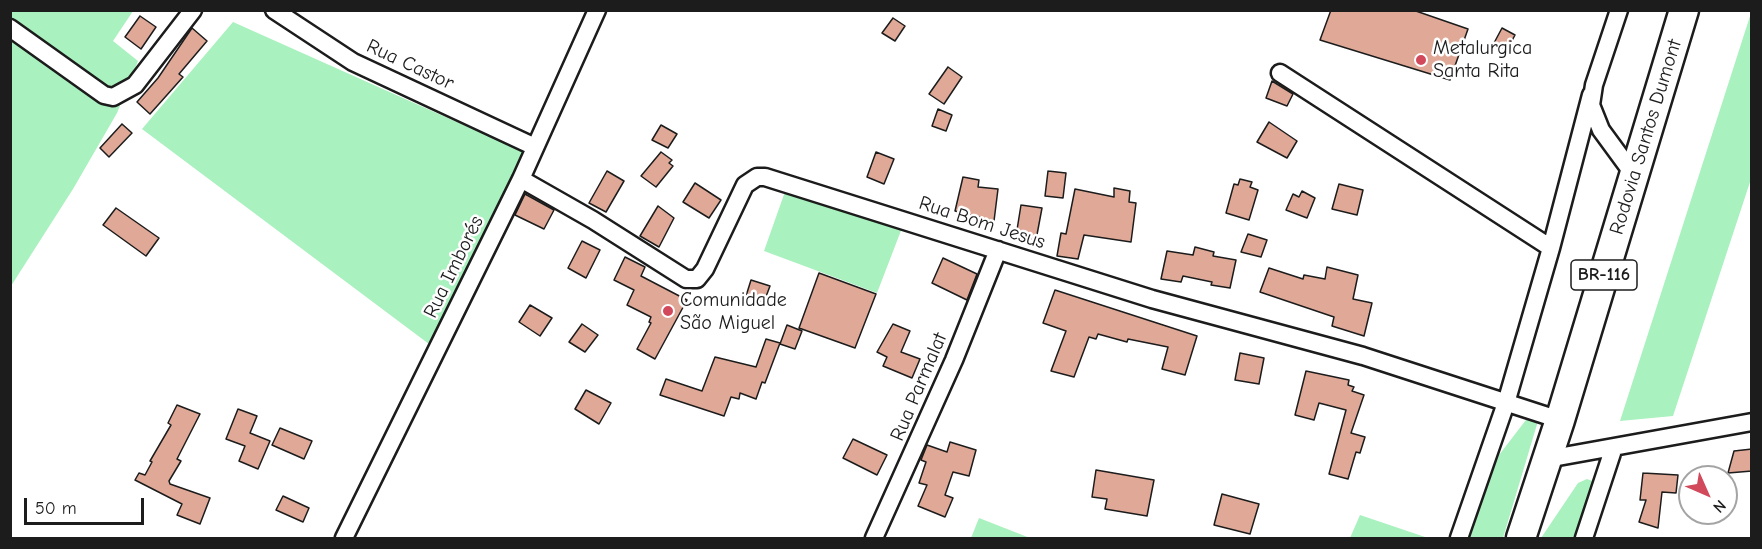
<!DOCTYPE html>
<html>
<head>
<meta charset="utf-8">
<style>
  body { margin:0 }
  #map { position:relative; width:1762px; height:549px; overflow:hidden; background:#fff; font-family:"Comic Neue",sans-serif }
  canvas { display:block }
  .frame { position:absolute; inset:0; border:12px solid #1c1c1c; pointer-events:none }
  .north { position:absolute; left:1678px; top:465px; width:60px; height:60px; box-sizing:border-box; background:#fff; border:2px solid #a4a4a4; border-radius:50%; rotate:135deg; font-size:16px; font-weight:700; line-height:24px; text-align:center; color:#1c1c1c }
  .north::after { content:''; display:block; margin:auto; width:21px; height:27px; background:#d1495b; clip-path:polygon(50% 0,100% 100%,50% 72%,0 100%) }
  .scale { position:absolute; left:24px; top:498px; width:120px; height:27px; box-sizing:border-box; border:3px solid #1c1c1c; border-top:0; padding-left:8px; font-size:18px; line-height:21px; white-space:nowrap; color:#1c1c1c; -webkit-text-stroke:4px #fff; paint-order:stroke }
</style>
</head>
<body>
<div id="map">
<canvas width="1762" height="549"></canvas>
<div class="frame"></div>
<div class="north">N</div>
<div class="scale">50 m</div>
</div>
<script>
const ctx = document.querySelector('canvas').getContext('2d');
ctx.lineJoin = 'round';
function fill(path, color) { ctx.fillStyle = color; ctx.fill(path, 'evenodd'); }
const poly = rows => new Path2D(rows.map(r => 'M' + r).join(''));
function stroke(path, color, width, dash) { ctx.strokeStyle = color; ctx.lineWidth = width; ctx.lineCap = dash ? 'butt' : 'round'; ctx.setLineDash(dash || []); ctx.stroke(path); }
function label(font, color, halo, rows, align = 'center') {
  ctx.font = font + ' "Comic Neue",sans-serif'; ctx.lineWidth = 5; ctx.setLineDash([]); ctx.textBaseline = 'middle'; ctx.strokeStyle = halo; ctx.fillStyle = color; for (const [text, x, y, turn = 0] of rows) {
    ctx.save(); ctx.translate(x, y); ctx.rotate((+turn || 0) * Math.PI / 180); ctx.textAlign = isNaN(turn) ? turn : align; if (halo) ctx.strokeText(text, 0, 0); ctx.fillText(text, 0, 0); ctx.restore();
  }
}
fill(poly([
  [11,11,133,11,113,41,138,61,117,113,73,189,11,286],
  [1751,13,1751,179,1673,416,1620,421],
  [233,22,526,153,429,344,142,129],
  [787,186,902,228,877,293,764,251],
  [1529,416,1538,421,1503,538,1466,538,1499,455],
  [1587,479,1595,482,1582,538,1541,538,1578,483],
  [1360,515,1428,538,1350,538],
  [979,518,1030,538,971,538]
]), '#a9f1be');
const building = poly([
  [1331,10,1413,10,1468,29,1450,80,1320,40,1331,10],
  [140,16,156,27,141,49,125,37,140,16],
  [893,18,905,26,895,41,882,33,893,18],
  [192,28,207,41,179,74,183,77,150,114,137,102,158,78,192,28],
  [1502,28,1515,35,1507,50,1494,43,1502,28],
  [948,67,962,77,944,104,929,94,948,67],
  [1272,81,1293,94,1287,106,1266,98,1272,81],
  [938,109,952,115,946,131,932,126,938,109],
  [1269,122,1297,141,1287,158,1257,142,1269,122],
  [122,124,132,133,109,157,100,148,122,124],
  [661,125,677,134,668,148,652,140,661,125],
  [661,152,672,160,669,163,673,166,656,187,641,176,661,152],
  [876,152,894,159,884,184,867,177,876,152],
  [607,171,624,181,606,212,589,203,607,171],
  [1048,171,1066,173,1063,198,1045,196,1048,171],
  [963,177,979,180,978,187,998,189,994,221,955,211,963,177],
  [1240,179,1252,182,1250,187,1258,190,1249,220,1226,213,1234,184,1238,185,1240,179],
  [695,183,721,200,709,218,683,202,695,183],
  [1339,184,1363,190,1357,215,1332,209,1339,184],
  [1114,188,1130,191,1129,202,1136,203,1131,242,1084,235,1078,259,1057,256,1061,233,1066,234,1075,189,1114,197,1114,188],
  [1302,191,1315,198,1307,218,1286,210,1293,194,1299,197,1302,191],
  [525,194,554,210,544,229,515,215,525,194],
  [1021,205,1042,208,1036,240,1016,236,1021,205],
  [658,206,674,218,659,247,640,236,658,206],
  [116,208,159,238,146,256,103,225,116,208],
  [1248,234,1267,240,1261,257,1241,252,1248,234],
  [582,241,600,250,586,278,568,268,582,241],
  [1195,247,1214,252,1213,256,1236,260,1230,288,1211,285,1212,282,1183,276,1181,282,1161,279,1167,251,1193,255,1195,247],
  [625,257,645,267,641,276,687,300,655,359,637,349,651,323,649,322,651,317,627,305,634,290,614,280,625,257],
  [943,258,977,274,967,300,932,283,943,258],
  [1327,267,1358,275,1353,299,1372,303,1364,336,1332,326,1334,317,1260,292,1269,268,1303,279,1304,275,1325,279,1327,267],
  [819,273,876,294,855,348,799,328,819,273],
  [751,280,770,286,764,302,746,296,751,280],
  [1055,290,1197,336,1185,375,1162,369,1168,347,1128,339,1127,342,1098,334,1096,339,1089,337,1074,377,1051,371,1066,331,1043,323,1055,290],
  [530,305,552,318,540,336,519,322,530,305],
  [582,324,598,335,585,352,569,342,582,324],
  [893,324,910,331,901,352,920,359,912,378,883,366,887,357,877,352,893,324],
  [787,325,802,331,795,349,780,344,787,325],
  [766,339,780,343,765,383,762,382,756,399,740,393,739,399,731,397,724,416,660,395,666,379,702,391,715,357,756,367,766,339],
  [1240,353,1264,358,1259,384,1235,380,1240,353],
  [1306,371,1349,380,1348,385,1354,387,1352,391,1364,395,1351,433,1365,437,1360,453,1356,452,1348,479,1329,474,1346,410,1319,403,1314,420,1295,415,1306,371],
  [586,390,611,403,599,424,575,409,586,390],
  [177,405,200,414,177,459,181,461,169,481,170,484,210,498,200,524,177,515,182,504,135,480,139,473,145,475,152,462,150,461,171,425,168,423,177,405],
  [238,409,257,416,250,433,270,441,258,469,239,461,245,446,226,439,238,409],
  [280,428,312,441,304,459,272,445,280,428],
  [853,439,887,455,877,475,843,458,853,439],
  [950,442,976,450,969,476,953,472,945,495,953,498,945,517,918,506,927,485,919,483,926,462,921,460,927,445,947,452,950,442],
  [1752,449,1752,471,1728,473,1734,451,1752,449],
  [1096,470,1154,480,1147,516,1105,509,1107,499,1092,497,1096,470],
  [1643,473,1678,475,1676,493,1662,492,1658,528,1639,522,1646,500,1640,500,1643,473],
  [1222,494,1259,504,1250,534,1214,525,1222,494],
  [283,496,309,508,303,522,276,510,283,496]
]);
fill(building, '#e0a997');
stroke(building, '#1c1c1c', 1.5);
const minor = poly([
  [274,10,353,62,535,147],
  [1619,10,1594,85,1591,105,1601,130,1634,175],
  [10,28,104,95,113,97,135,85,193,10],
  [1280,73,1551,248],
  [521,179,593,220,686,279,697,279,705,269,745,185,757,177,765,177,1152,299,1363,356,1560,420],
  [1547,459,1752,422],
  [344,538,521,179,597,10],
  [874,538,954,360,998,250],
  [1459,538,1506,403,1551,248,1591,95],
  [1584,538,1614,447]
]);
const trunk = poly([
  [1521,538,1560,420,1684,10]
]);
stroke(minor, '#1c1c1c', 21);
stroke(trunk, '#1c1c1c', 33);
stroke(minor, '#fff', 16);
stroke(trunk, '#fff', 28);
for (const [x, y, r, color] of [
  [1421,60,6,"#d1495b"],
  [668,311,6,"#d1495b"]
]) { const dot = new Path2D(); dot.arc(x, y, r, 0, 2 * Math.PI); ctx.fillStyle = color; ctx.fill(dot); stroke(dot, '#fff', 2); }
for (const [x, y, w] of [
  [1604,275,66]
]) { const box = new Path2D(); box.roundRect(x - w / 2, y - 15, w, 30, 4.5); ctx.fillStyle = '#fff'; ctx.fill(box); stroke(box, '#1c1c1c', 1.5); }
label('bold 18px', '#1c1c1c', null, [
  ["BR-116",1604,275]
]);
label('20px', '#1c1c1c', '#fff', [
  ["Metalurgica",1433,48],
  ["Santa Rita",1433,71],
  ["Comunidade",680,300],
  ["São Miguel",680,323]
], 'left');
label('20px', '#1c1c1c', '#fff', [
  ["Rua Castor",410,65,25],
  ["Rodovia Santos Dumont",1646,137,-73],
  ["Rua Bom Jesus",982,223,18],
  ["Rua Imborés",454,267,-64],
  ["Rua Parmalat",919,387,-67]
]);
</script>
</body>
</html>
